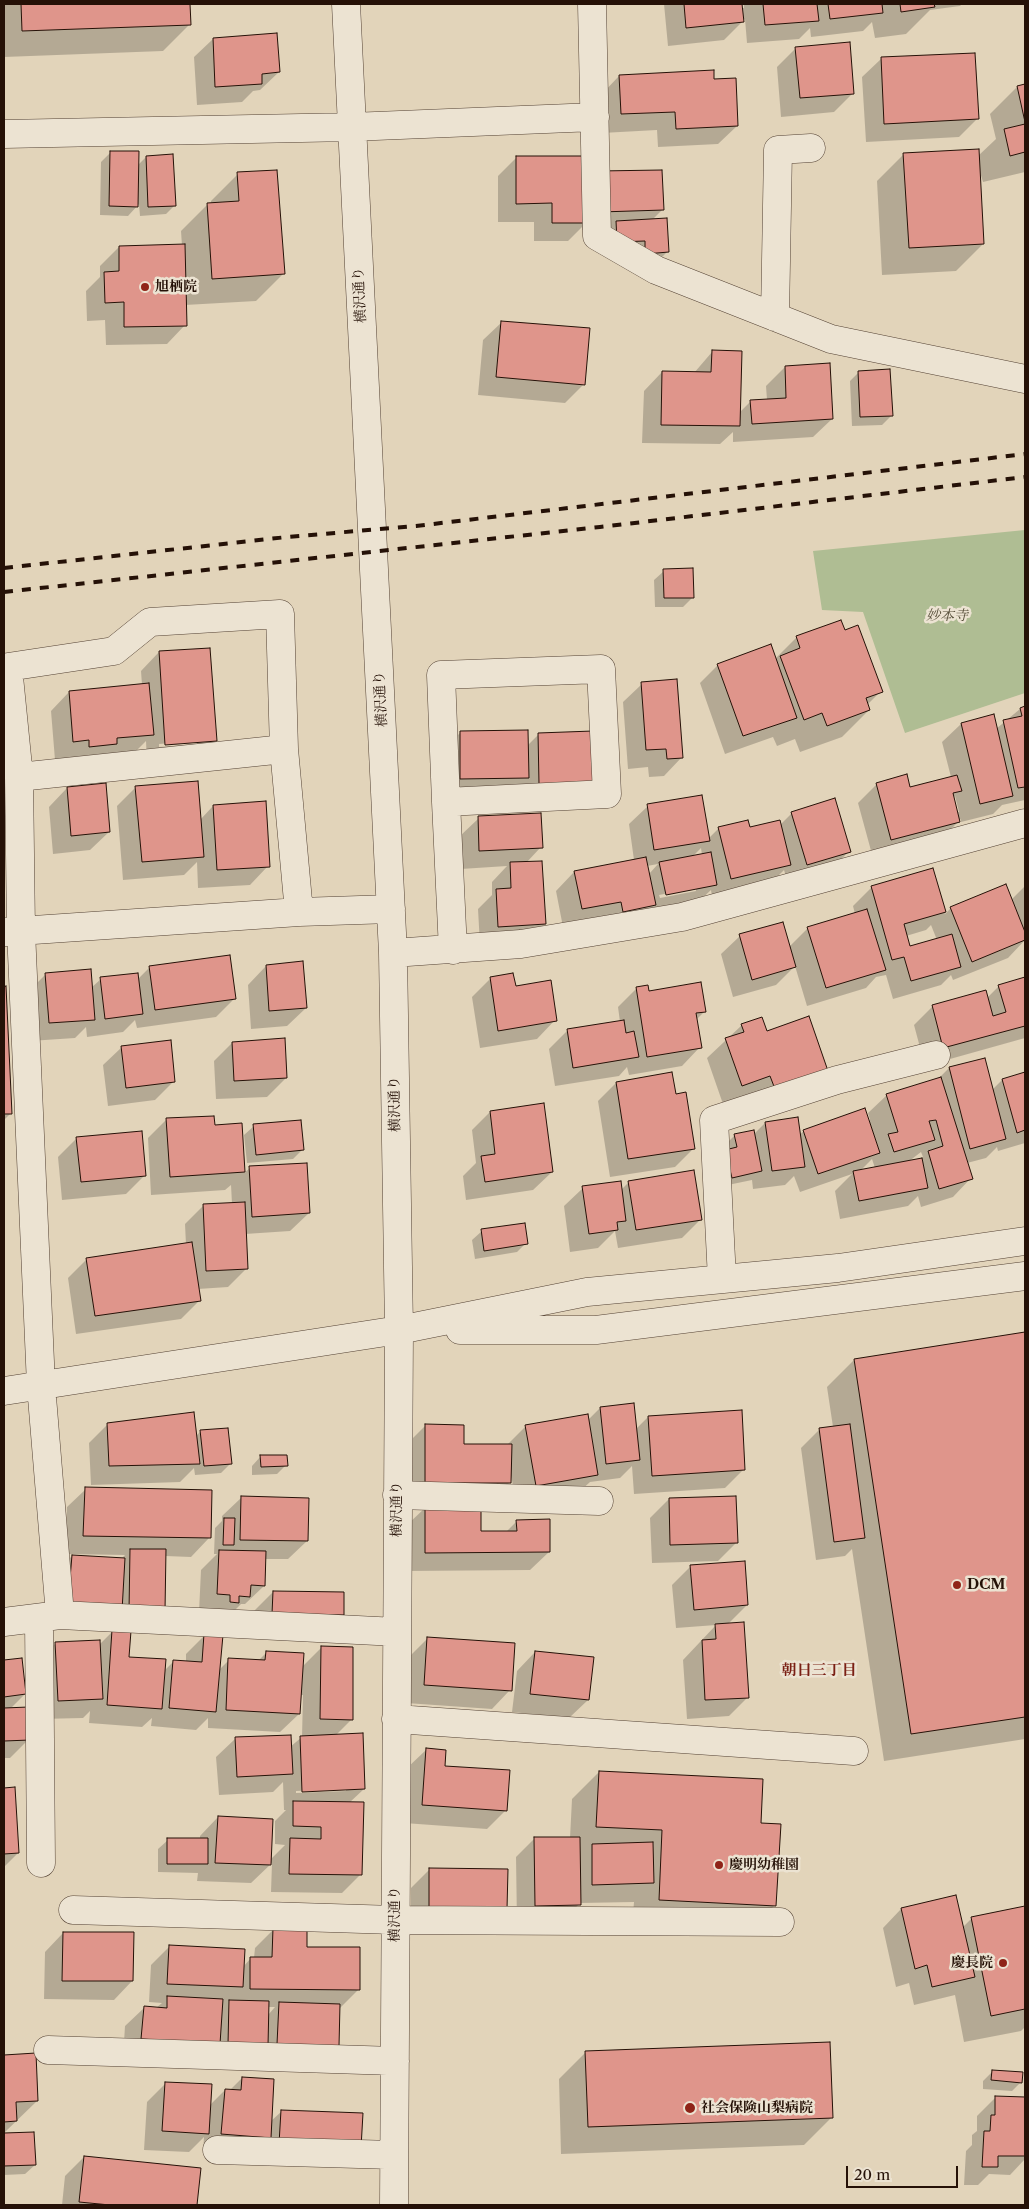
<!DOCTYPE html>
<html>
<head>
<meta charset="utf-8">
<style>
  body { margin:0 }
  #map { position:relative; width:1029px; height:2209px; overflow:hidden; background:#e2d4ba; font-family:"Libre Caslon Text",serif }
  canvas { display:block }
  .frame { position:absolute; inset:0; border:5px solid #251107; pointer-events:none }
  .scale { position:absolute; left:846px; top:2166px; width:112px; height:22px; box-sizing:border-box; border:2px solid #251107; border-top:0; padding-left:6px; font-size:15px; line-height:18px; white-space:nowrap; color:#251107; -webkit-text-stroke:4px #ece3d2; paint-order:stroke }
</style>
</head>
<body>
<div id="map">
<canvas width="1029" height="2209"></canvas>
<div class="frame"></div>
<div class="scale">20 m</div>
</div>
<script>
const ctx = document.querySelector('canvas').getContext('2d');
ctx.lineJoin = 'round';
function fill(path, color) { ctx.fillStyle = color; ctx.fill(path, 'evenodd'); }
const poly = rows => new Path2D(rows.map(r => 'M' + r).join(''));
function stroke(path, color, width, dash) { ctx.strokeStyle = color; ctx.lineWidth = width; ctx.lineCap = dash ? 'butt' : 'round'; ctx.setLineDash(dash || []); ctx.stroke(path); }
function label(font, color, halo, rows, align = 'center') {
  ctx.font = font + ' "Libre Caslon Text","Noto Serif JP",serif'; ctx.lineWidth = 5; ctx.setLineDash([]); ctx.textBaseline = 'middle'; ctx.strokeStyle = halo; ctx.fillStyle = color; for (const [text, x, y, turn = 0] of rows) {
    ctx.save(); ctx.translate(x, y); ctx.rotate((+turn || 0) * Math.PI / 180); ctx.textAlign = isNaN(turn) ? turn : align; if (halo) ctx.strokeText(text, 0, 0); ctx.fillText(text, 0, 0); ctx.restore();
  }
}
fill(poly([
  [1025,530,1025,693,905,733,863,612,822,610,813,551]
]), '#afbd93');
fill(poly([
  [4,4,189,4,190,24,163,51,4,57],
  [664,4,741,4,742,8,744,8,744,4,962,4,960,6,930,10,906,34,875,38,872,22,863,31,811,37,810,28,799,39,747,43,745,19,724,40,668,46],
  [213,39,279,72,260,90,253,91,242,102,197,105,194,57],
  [796,48,853,93,834,112,781,117,777,67],
  [881,59,977,119,959,137,866,142,862,77],
  [619,76,713,81,737,126,718,144,658,147,657,130,602,133,601,95],
  [1025,85,1025,172,983,182,979,169,983,244,956,271,882,275,877,181,904,154,978,156,996,139,990,114,1017,87],
  [111,152,137,166,146,157,175,205,166,214,140,216,139,204,128,216,100,215,101,162],
  [517,157,663,209,652,220,667,252,658,261,610,229,582,230,582,227,568,241,534,241,534,222,498,222,498,176],
  [238,174,283,274,256,301,185,305,185,325,167,344,106,345,105,320,87,321,86,291,100,277,100,266,119,247,182,246,181,231,208,204,211,204,211,201],
  [502,322,584,384,565,403,478,395,483,340],
  [712,352,739,413,751,401,767,400,766,386,785,367,832,419,813,437,733,442,733,432,720,444,642,443,644,391,662,372,694,373],
  [859,372,891,416,882,425,852,426,850,381],
  [664,571,692,598,683,607,655,607,654,580],
  [844,632,881,691,867,705,869,710,842,737,800,752,795,739,777,746,773,737,725,754,700,683,718,665,775,659,797,637],
  [159,652,215,741,197,759,147,763,146,741,134,753,55,760,51,711,69,692,142,685,141,671],
  [197,741,197,744,159,747,159,744],
  [642,684,682,757,664,776,649,777,648,767,628,769,623,702],
  [1025,708,1025,800,1002,805,993,814,961,822,961,819,940,840,873,858,858,803,877,784,910,788,951,777,942,742,961,724,993,716,996,729,1020,709],
  [955,796,959,812,956,812,953,798],
  [461,732,527,746,539,734,592,733,521,802,521,784,509,796,442,797,442,751],
  [136,787,200,820,213,806,268,866,250,885,198,888,197,862,184,875,123,880,117,806],
  [67,788,109,832,90,850,53,854,49,807],
  [834,800,849,851,831,870,788,883,784,870,771,883,712,897,711,890,697,903,563,927,556,891,574,872,634,860,629,824,648,806,708,839,719,828,749,829,780,825,791,814],
  [701,848,702,855,692,857],
  [658,864,649,874,647,866],
  [696,888,696,891,660,898,659,895],
  [479,818,541,847,526,863,545,924,526,943,480,945,478,909,492,895,492,882,507,866,461,869,460,836],
  [932,869,945,914,951,908,1011,900,1025,886,1025,940,1008,958,953,980,951,975,941,985,893,999,886,975,876,977,866,988,807,1006,795,966,776,985,733,997,721,954,740,936,789,947,808,928,855,914,853,906,872,887],
  [931,925,937,940,909,947,906,936,926,930],
  [229,956,235,998,216,1017,137,1028,135,1020,123,1032,87,1037,86,1027,75,1038,30,1041,27,993,46,974,91,988,101,979,138,979,149,968],
  [266,966,306,1008,287,1026,251,1029,248,985],
  [491,978,515,987,555,1020,537,1039,480,1048,472,997],
  [1025,978,1025,1038,925,1066,914,1025,932,1007,985,992,987,998,999,986],
  [4,988,11,1113,4,1120],
  [637,988,704,1012,696,1020,700,1047,682,1066,629,1075,627,1067,619,1076,555,1086,549,1049,567,1031,620,1022,618,1007],
  [742,1025,767,1033,826,1070,723,1104,707,1058],
  [232,1043,286,1078,267,1097,216,1099,214,1061],
  [122,1047,174,1081,155,1100,108,1106,103,1065],
  [949,1068,992,1090,1002,1080,1025,1074,1025,1143,998,1151,997,1147,986,1158,967,1163,971,1178,953,1197,921,1207,918,1196,908,1206,840,1219,835,1191,852,1174,800,1192,794,1176,785,1185,753,1189,752,1180,723,1186,725,1145,734,1136,753,1135,765,1123,799,1135,804,1131,868,1121,870,1120,868,1113,887,1095,938,1079],
  [921,1152,923,1157,921,1159,908,1162],
  [872,1159,875,1168,860,1171],
  [616,1083,675,1095,694,1148,675,1167,610,1177,598,1101],
  [490,1112,552,1172,533,1190,466,1200,463,1176,476,1163,472,1130],
  [166,1120,214,1126,241,1124,244,1173,250,1168,309,1213,290,1231,245,1234,247,1268,228,1287,198,1289,200,1300,181,1319,76,1334,68,1278,87,1259,186,1245,185,1224,203,1206,232,1204,231,1185,225,1190,151,1195,148,1138],
  [254,1126,303,1149,293,1159,247,1163,244,1135],
  [77,1138,145,1175,126,1194,62,1200,58,1157],
  [629,1182,700,1220,682,1238,618,1248,615,1231,598,1248,570,1252,564,1206,583,1188,621,1190],
  [482,1231,526,1243,517,1252,475,1259,472,1240],
  [1025,1333,1025,1739,884,1761,852,1549,845,1556,816,1560,801,1448,820,1429,833,1427,827,1387,854,1360],
  [600,1408,635,1430,648,1417,744,1469,725,1488,634,1494,632,1466,620,1478,590,1482,578,1493,517,1504,510,1471,510,1482,491,1501,407,1501,407,1444,426,1425,463,1445,507,1445,525,1427,588,1420],
  [108,1424,196,1436,200,1432,231,1463,221,1473,195,1475,194,1468,180,1482,91,1485,89,1443],
  [261,1456,286,1465,277,1474,252,1475,252,1466],
  [86,1489,209,1538,191,1557,165,1556,123,1630,128,1658,164,1671,174,1661,186,1662,186,1654,205,1635,219,1670,229,1660,258,1661,266,1653,302,1667,322,1647,352,1719,336,1735,364,1789,349,1803,361,1874,342,1893,271,1892,272,1863,251,1883,197,1881,198,1873,158,1872,158,1849,168,1840,200,1839,200,1836,218,1817,270,1860,285,1845,275,1844,275,1821,286,1810,284,1810,283,1782,273,1792,219,1795,216,1757,235,1739,290,1747,302,1737,303,1695,300,1695,299,1714,280,1732,208,1728,208,1718,196,1730,151,1726,152,1718,142,1727,89,1723,90,1711,83,1718,40,1719,37,1662,56,1643,99,1645,114,1630,53,1575,72,1556,121,1559,125,1555,65,1554,67,1507],
  [346,1789,346,1791,296,1793,296,1791],
  [241,1498,307,1541,288,1559,265,1559,264,1586,245,1604,241,1604,230,1615,199,1612,201,1570,217,1554,214,1554,215,1528,222,1521,222,1516],
  [669,1499,737,1542,718,1561,652,1563,650,1518],
  [426,1507,479,1532,506,1532,517,1521,549,1552,530,1570,407,1571,407,1525],
  [691,1566,747,1605,727,1625,748,1697,729,1716,687,1719,683,1660,716,1625,676,1628,672,1585],
  [273,1592,343,1614,324,1633,254,1611],
  [428,1638,510,1690,492,1709,406,1703,409,1657],
  [535,1652,588,1700,569,1718,512,1712,517,1671],
  [20,1659,25,1694,10,1709,29,1739,10,1758,4,1758,4,1661],
  [426,1750,444,1767,506,1810,487,1829,404,1823,407,1768],
  [599,1772,760,1824,775,1905,748,1932,632,1926,634,1902,580,1903,561,1923,517,1925,516,1857,534,1839,570,1838,572,1799],
  [14,1788,18,1853,4,1867,4,1789],
  [430,1869,488,1927,411,1926,411,1888],
  [1025,1907,1025,2027,1021,2031,964,2042,955,1995,914,2005,909,1983,896,1987,883,1928,901,1909,963,1927,972,1918],
  [273,1930,305,1948,358,1990,340,2008,338,2046,123,2058,125,2026,144,2008,156,2008,162,2003,149,2002,151,1965,170,1946,243,1967,251,1958,254,1958,255,1948],
  [268,2007,275,2007,268,2015],
  [63,1933,132,1981,114,2000,44,1999,45,1952],
  [586,2052,831,2118,804,2145,561,2154,559,2079],
  [35,2055,37,2101,4,2133,4,2056],
  [992,2072,1021,2082,1012,2091,983,2089,983,2081],
  [242,2078,270,2122,282,2111,362,2114,251,2156,203,2153,204,2137,189,2152,144,2150,147,2102,166,2083,210,2105,225,2090,230,2090],
  [996,2097,1025,2098,1025,2159,1010,2175,989,2174,978,2185,964,2185,966,2151,972,2145,972,2135,977,2131,977,2116],
  [33,2133,35,2165,25,2174,4,2175,4,2134],
  [84,2157,199,2169,195,2205,62,2205,65,2176]
]), '#0003');
const building = poly([
  [21,4,190,4,191,25,22,31,21,4],
  [684,4,742,4,744,22,686,28,684,4],
  [763,4,817,4,819,21,765,25,763,4],
  [828,4,882,4,883,13,830,19,828,4],
  [900,4,934,4,935,7,901,12,900,4],
  [277,33,280,72,262,74,262,84,215,87,213,38,277,33],
  [850,42,854,94,800,98,795,47,850,42],
  [975,53,979,119,884,124,881,57,975,53],
  [714,70,714,79,736,78,738,126,676,129,675,112,621,114,619,75,714,70],
  [1025,84,1025,122,1017,86,1025,84],
  [1025,124,1025,152,1010,156,1004,129,1025,124],
  [979,149,984,244,909,248,903,153,979,149],
  [110,151,139,151,138,207,109,206,110,151],
  [173,154,176,206,148,207,146,156,173,154],
  [516,156,588,156,588,223,552,223,552,203,516,204,516,156],
  [277,170,285,274,212,279,207,203,239,201,237,172,277,170],
  [662,170,664,210,600,212,599,171,662,170],
  [667,218,669,252,645,254,645,241,617,242,616,221,667,218],
  [185,244,187,326,124,327,124,302,105,303,104,272,119,271,119,246,185,244],
  [501,321,590,328,585,385,496,377,501,321],
  [712,350,742,351,740,426,661,425,662,371,711,372,712,350],
  [830,363,833,419,752,424,750,400,786,398,785,366,830,363],
  [890,369,893,416,860,417,858,371,890,369],
  [693,568,694,598,664,598,663,569,693,568],
  [841,620,845,630,858,625,883,692,866,698,870,710,827,726,822,713,804,720,780,656,800,648,796,636,841,620],
  [771,644,797,718,743,736,717,664,771,644],
  [210,648,217,741,165,745,159,651,210,648],
  [677,679,683,758,667,759,666,749,646,750,641,682,677,679],
  [149,683,154,735,117,738,117,744,89,747,89,740,73,742,69,691,149,683],
  [1025,706,1025,787,1018,788,1003,720,1022,716,1020,708,1025,706],
  [994,714,1013,796,980,804,961,723,994,714],
  [528,730,529,778,460,779,460,731,528,730],
  [593,731,594,784,539,784,538,733,593,731],
  [907,774,910,787,957,775,962,791,953,793,960,822,891,840,876,783,907,774],
  [198,781,204,857,142,862,135,786,198,781],
  [106,783,110,832,71,836,67,787,106,783],
  [702,795,710,841,654,850,647,804,702,795],
  [835,798,851,852,807,865,791,812,835,798],
  [266,801,270,867,217,870,213,805,266,801],
  [541,813,543,848,479,851,478,816,541,813],
  [748,820,750,827,780,820,791,865,731,879,718,827,748,820],
  [711,852,717,885,666,895,659,862,711,852],
  [646,857,656,905,623,912,621,902,582,909,574,871,646,857],
  [542,861,546,924,498,927,496,889,511,888,510,862,542,861],
  [933,868,946,912,904,924,910,946,952,934,961,967,911,981,904,957,892,960,871,886,933,868],
  [1006,884,1025,932,1025,940,972,962,950,907,1006,884],
  [867,909,886,970,826,988,807,927,867,909],
  [783,922,796,967,752,980,739,934,783,922],
  [230,955,236,999,155,1010,149,966,230,955],
  [303,961,307,1008,269,1011,266,965,303,961],
  [91,969,95,1020,49,1023,45,973,91,969],
  [138,973,143,1014,105,1019,100,977,138,973],
  [513,973,516,986,551,980,557,1021,498,1031,490,977,513,973],
  [1025,977,1025,1026,943,1048,932,1005,986,990,993,1016,1006,1012,998,985,1025,977],
  [701,982,706,1012,696,1013,702,1048,647,1057,636,987,648,985,649,991,701,982],
  [6,986,12,1114,4,1114,4,987,6,986],
  [809,1016,828,1071,775,1089,770,1076,742,1086,725,1038,744,1032,741,1024,762,1017,767,1031,809,1016],
  [624,1020,626,1033,634,1031,639,1057,573,1068,567,1029,624,1020],
  [285,1038,287,1078,234,1081,232,1042,285,1038],
  [171,1040,175,1082,126,1088,121,1046,171,1040],
  [985,1058,1006,1139,970,1149,949,1067,985,1058],
  [672,1072,676,1094,686,1092,695,1149,628,1159,616,1082,672,1072],
  [1025,1072,1025,1130,1017,1133,1002,1079,1025,1072],
  [941,1077,973,1179,939,1189,928,1151,943,1146,936,1120,929,1121,935,1140,894,1152,888,1134,898,1132,886,1094,941,1077],
  [544,1103,553,1172,485,1182,481,1156,495,1154,490,1111,544,1103],
  [865,1108,880,1153,818,1174,803,1130,865,1108],
  [214,1116,215,1125,242,1123,245,1172,170,1177,166,1118,214,1116],
  [798,1117,805,1167,772,1171,765,1122,798,1117],
  [301,1120,304,1150,256,1155,253,1124,301,1120],
  [754,1130,762,1171,732,1178,725,1150,737,1147,734,1134,754,1130],
  [142,1131,146,1176,81,1182,76,1137,142,1131],
  [922,1158,928,1188,859,1201,853,1171,922,1158],
  [307,1163,310,1213,252,1217,249,1166,307,1163],
  [694,1170,702,1220,636,1230,628,1181,694,1170],
  [621,1181,626,1221,617,1222,618,1230,589,1234,582,1186,621,1181],
  [245,1202,248,1269,206,1271,203,1204,245,1202],
  [525,1223,528,1244,484,1251,481,1229,525,1223],
  [192,1242,201,1301,95,1316,86,1258,192,1242],
  [1025,1332,1025,1717,911,1734,854,1359,1025,1332],
  [634,1403,640,1460,606,1464,600,1407,634,1403],
  [742,1410,745,1470,652,1476,648,1416,742,1410],
  [194,1412,200,1464,109,1466,107,1423,194,1412],
  [588,1414,598,1475,536,1486,525,1425,588,1414],
  [425,1424,464,1425,464,1444,512,1444,511,1483,425,1483,425,1424],
  [850,1424,865,1538,834,1542,819,1428,850,1424],
  [228,1428,232,1464,204,1466,200,1430,228,1428],
  [260,1455,287,1455,288,1466,261,1467,260,1455],
  [85,1487,212,1490,211,1538,83,1536,85,1487],
  [241,1496,309,1498,308,1541,240,1540,241,1496],
  [736,1496,738,1543,670,1545,669,1498,736,1496],
  [425,1505,481,1505,481,1531,517,1531,516,1520,550,1519,550,1552,425,1553,425,1505],
  [224,1518,235,1518,234,1545,223,1545,224,1518],
  [130,1549,166,1549,165,1611,129,1611,130,1549],
  [219,1550,266,1551,265,1586,251,1585,250,1597,239,1596,239,1603,230,1602,230,1595,217,1594,219,1550],
  [72,1555,125,1558,122,1611,68,1603,72,1555],
  [745,1561,748,1605,694,1610,690,1565,745,1561],
  [273,1591,344,1592,344,1615,272,1614,273,1591],
  [744,1622,749,1698,705,1700,702,1640,716,1639,715,1624,744,1622],
  [112,1630,131,1631,129,1657,166,1659,162,1709,107,1705,112,1630],
  [204,1634,223,1635,216,1712,169,1708,173,1660,202,1662,204,1634],
  [427,1637,515,1643,512,1691,424,1685,427,1637],
  [100,1640,103,1699,58,1701,55,1642,100,1640],
  [321,1646,353,1647,353,1720,320,1719,321,1646],
  [266,1651,304,1653,300,1714,226,1710,228,1658,265,1660,266,1651],
  [535,1651,594,1657,589,1700,530,1694,535,1651],
  [22,1658,26,1694,4,1697,4,1660,22,1658],
  [29,1707,30,1740,4,1741,4,1708,29,1707],
  [363,1733,365,1789,302,1792,300,1736,363,1733],
  [291,1735,293,1774,237,1777,235,1737,291,1735],
  [426,1748,446,1750,445,1766,510,1770,507,1811,422,1805,426,1748],
  [599,1771,763,1779,761,1823,781,1824,776,1906,659,1900,662,1830,596,1827,599,1771],
  [15,1787,19,1853,4,1854,4,1788,15,1787],
  [293,1801,364,1802,362,1875,289,1874,290,1838,321,1839,321,1827,293,1826,293,1801],
  [218,1816,273,1819,271,1865,215,1863,218,1816],
  [534,1837,580,1837,581,1905,535,1906,534,1837],
  [167,1838,208,1838,208,1864,167,1864,167,1838],
  [653,1842,654,1883,592,1885,592,1844,653,1842],
  [429,1868,508,1869,507,1909,429,1908,429,1868],
  [956,1895,975,1977,932,1987,927,1965,915,1969,901,1908,956,1895],
  [1025,1906,1025,2009,991,2016,971,1917,1025,1906],
  [273,1928,307,1929,307,1947,360,1947,360,1990,250,1989,250,1957,272,1957,273,1928],
  [63,1932,134,1932,133,1981,62,1981,63,1932],
  [169,1945,245,1949,243,1987,167,1984,169,1945],
  [167,1996,223,1999,220,2044,141,2039,144,2006,167,2008,167,1996],
  [229,2000,269,2001,268,2046,228,2044,229,2000],
  [279,2002,340,2004,339,2046,277,2044,279,2002],
  [830,2042,833,2118,588,2127,585,2051,830,2042],
  [36,2053,38,2101,16,2102,17,2121,4,2122,4,2055,36,2053],
  [992,2070,1023,2072,1022,2083,991,2080,992,2070],
  [242,2077,274,2079,271,2138,221,2134,225,2089,241,2090,242,2077],
  [165,2082,212,2084,209,2134,162,2131,165,2082],
  [995,2096,1025,2097,1025,2156,998,2156,998,2167,982,2167,984,2131,990,2131,991,2115,995,2115,995,2096],
  [281,2110,363,2113,361,2148,279,2144,281,2110],
  [34,2132,36,2165,4,2166,4,2133,34,2132],
  [84,2156,201,2168,197,2205,110,2205,79,2202,84,2156]
]);
fill(building, '#df958b');
stroke(building, '#251107', 1);
const minor = poly([
  [346,4,393,953,399,1330,394,2205],
  [592,4,597,236,656,270,831,339,1025,379],
  [4,134,351,127,595,117],
  [775,317,778,150,811,148],
  [19,777,284,749,299,912],
  [446,802,607,794,601,669,441,675,446,802,453,950],
  [4,932,299,912,391,909],
  [393,953,521,944,682,917,1025,823],
  [722,1279,714,1120,837,1080,936,1055],
  [460,1330,596,1330,1025,1276],
  [4,1391,399,1330,587,1292,838,1268,1025,1241],
  [397,1495,599,1501],
  [60,1615,41,1385,21,931,19,777,8,667,114,651,150,622,280,614,284,749],
  [39,1618,41,1863],
  [4,1622,60,1615,397,1632],
  [396,1719,854,1751],
  [73,1910,395,1920,780,1922],
  [48,2050,395,2061],
  [217,2150,394,2155]
]);
stroke(minor, '#544234', 29);
stroke(minor, '#ece3d2', 28);
stroke(poly([
  [4,568,287,537,416,526,1025,454],
  [4,592,600,527,1025,477]
]), '#251107', 4, [9, 9]);
for (const [x, y, r, color] of [
  [145,287,5,"#8f2418"],
  [957,1585,5,"#8f2418"],
  [719,1865,5,"#8f2418"],
  [1003,1963,5,"#8f2418"],
  [690,2108,6,"#8f2418"]
]) { const dot = new Path2D(); dot.arc(x, y, r, 0, 2 * Math.PI); ctx.fillStyle = color; ctx.fill(dot); stroke(dot, '#ece3d2', 2); }
label('bold 14px', '#251107', '#ece3d2', [
  ["旭栖院",155,287],
  ["DCM",967,1585],
  ["慶明幼稚園",729,1865],
  ["慶長院",993,1963,"right"],
  ["社会保険山梨病院",701,2108]
], 'left');
label('14px', '#251107', '#ece3d2', [
  ["横沢通り",360,295,-93],
  ["横沢通り",381,699,-93],
  ["横沢通り",395,1104,-91],
  ["横沢通り",397,1509,-90],
  ["横沢通り",395,1914,-90]
]);
label('italic 14px', '#554d38', '#ece3d2', [
  ["妙本寺",947,616]
]);
label('bold 15px', '#7a1f14', '#ece3d2', [
  ["朝日三丁目",819,1671]
]);
</script>
</body>
</html>
